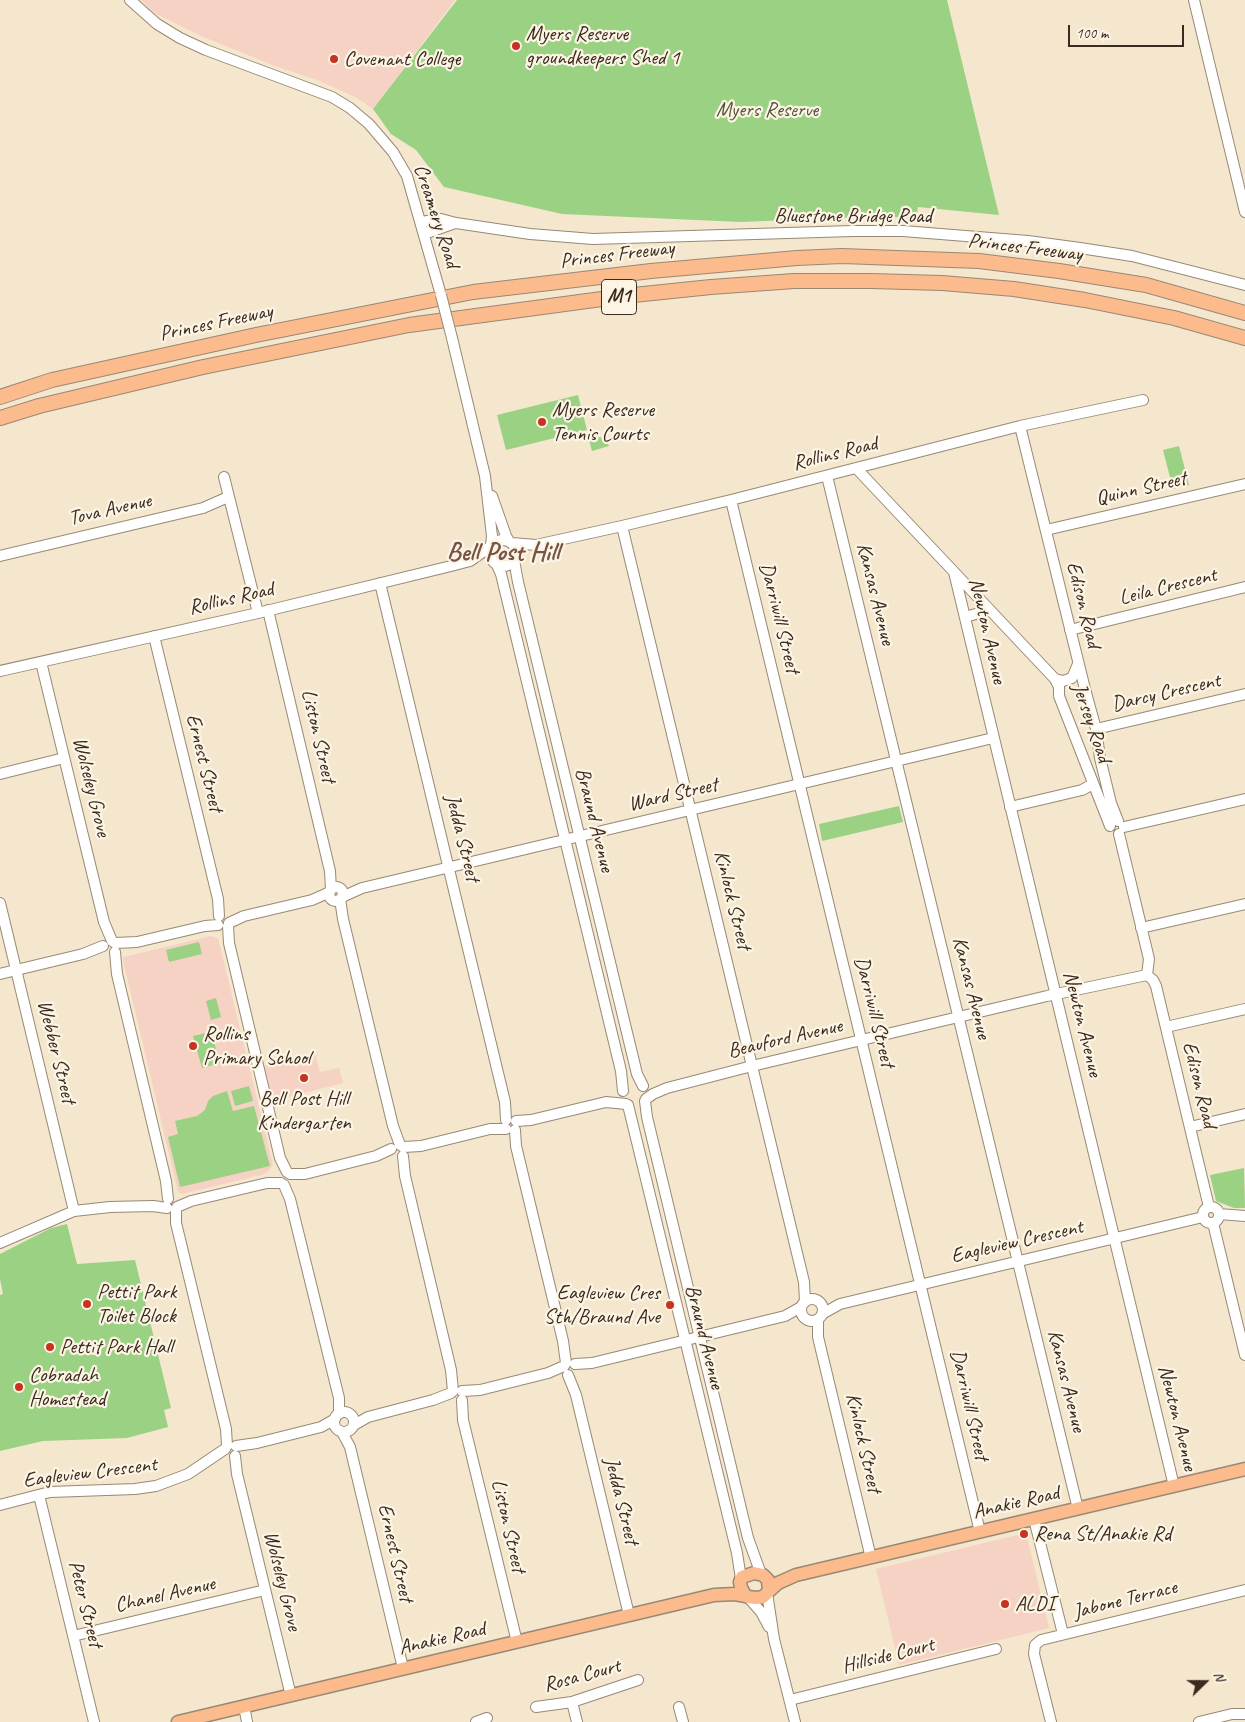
<!DOCTYPE html>
<html>
<head>
<meta charset="utf-8">
<style>
  body { margin:0 }
  #map { position:relative; width:1245px; height:1722px; overflow:hidden; background:#f4e7cd; font-family:Caveat,sans-serif }
  canvas { display:block }
  .north { position:absolute; left:1180px; top:1657px; width:50px; height:50px; -webkit-text-stroke:4px #fcf5e5; paint-order:stroke; rotate:68deg; font-size:14px; font-weight:700; line-height:20px; text-align:center; color:#3b2a1e }
  .north::after { content:''; display:block; margin:auto; width:18px; height:22px; background:#3b2a1e; clip-path:polygon(50% 0,100% 100%,50% 72%,0 100%) }
  .scale { position:absolute; left:1068px; top:25px; width:116px; height:22px; box-sizing:border-box; border:2px solid #3b2a1e; border-top:0; padding-left:6px; font-size:15px; line-height:18px; white-space:nowrap; color:#3b2a1e; -webkit-text-stroke:4px #fcf5e5; paint-order:stroke }
</style>
</head>
<body>
<div id="map">
<canvas width="1245" height="1722"></canvas>
<div class="north">N</div>
<div class="scale">100 m</div>
</div>
<script>
const ctx = document.querySelector('canvas').getContext('2d');
ctx.lineJoin = 'round';
function fill(path, color) { ctx.fillStyle = color; ctx.fill(path, 'evenodd'); }
const poly = rows => new Path2D(rows.map(r => 'M' + r).join(''));
function stroke(path, color, width, dash) { ctx.strokeStyle = color; ctx.lineWidth = width; ctx.lineCap = dash ? 'butt' : 'round'; ctx.setLineDash(dash || []); ctx.stroke(path); }
function label(font, color, halo, rows, align = 'center') {
  ctx.font = font + ' Caveat,sans-serif'; ctx.lineWidth = 4.5; ctx.setLineDash([]); ctx.textBaseline = 'middle'; ctx.strokeStyle = halo; ctx.fillStyle = color; for (const [text, x, y, turn = 0] of rows) {
    ctx.save(); ctx.translate(x, y); ctx.rotate((+turn || 0) * Math.PI / 180); ctx.textAlign = isNaN(turn) ? turn : align; if (halo) ctx.strokeText(text, 0, 0); ctx.fillText(text, 0, 0); ctx.restore();
  }
}
fill(poly([
  [141,0,455,0,373,109,357,98,317,80,275,66,201,36,156,14],
  [211,936,218,938,273,1165,268,1172,261,1175,182,1194,178,1192,123,960,124,957],
  [315,1054,320,1072,339,1068,343,1083,273,1101,264,1066],
  [1026,1533,1049,1628,899,1665,876,1569]
]), '#f6d2c4');
fill(poly([
  [457,0,947,0,999,215,918,207,916,219,885,216,741,222,562,214,444,187,416,150,391,134,373,109],
  [578,395,587,430,506,450,497,415],
  [600,437,606,440,609,446,592,451,589,440],
  [1179,446,1189,485,1173,489,1163,450],
  [899,806,903,822,822,841,819,824],
  [199,942,202,954,169,962,166,950],
  [216,998,221,1017,211,1020,206,1001],
  [211,1032,220,1063,202,1068,193,1036],
  [249,1086,253,1101,235,1106,231,1091],
  [227,1091,233,1111,254,1106,270,1166,180,1187,168,1137,178,1134,175,1121,197,1116,205,1110,208,1101,213,1096],
  [1244,1168,1245,1208,1234,1208,1216,1201,1210,1175],
  [67,1224,77,1264,135,1260,171,1408,164,1410,168,1427,127,1438,43,1441,0,1451,0,1295,3,1294,0,1279,0,1254,51,1228]
]), '#9ad183');
const minor = poly([
  [130,0,157,24,180,38,206,50,332,97,350,108,369,124,393,152,407,176,441,295],
  [1194,0,1245,212],
  [421,222,441,219,456,223,530,234,593,239,852,231,903,231,1028,241,1080,248,1132,256,1245,285],
  [424,234,455,223],
  [452,338,485,476,492,536,491,545],
  [1020,426,1085,689,1096,729,1100,758,1111,803,1118,821],
  [856,468,1055,679,1059,687,1059,696,1110,826],
  [827,476,1078,1509],
  [224,477,258,613],
  [492,496,506,536,509,541],
  [731,500,980,1532],
  [622,526,804,1282,805,1302],
  [1046,530,1245,484],
  '490 553a13 13 0 1 1 26 0a13 13 0 1 1-26 0Z',
  [512,543,536,545,622,526,731,500,1020,426,1143,400],
  [0,556,203,508,228,497],
  [514,560,518,582,637,1074,643,1086],
  [497,565,501,574,621,1071,623,1091],
  [954,572,1174,1486],
  [380,583,505,1102,506,1120],
  [268,610,330,871,331,890],
  [965,617,990,610],
  [1070,630,1245,587],
  [154,636,218,899,219,916],
  [41,662,104,922,112,941],
  [0,671,258,613,451,566,470,561,491,546],
  [1055,679,1063,681,1072,678,1078,664],
  [1096,729,1245,694],
  [0,774,64,758],
  [1010,807,1082,790,1093,784],
  [1124,827,1245,799],
  '329 894a7 7 0 1 1 14 0a7 7 0 1 1-14 0Z',
  [342,897,362,888,993,738],
  [340,899,343,919,393,1126,400,1145],
  [0,903,74,1211],
  [229,923,244,916,312,900,330,892],
  [228,926,229,943,280,1158,287,1172],
  [1141,928,1245,904],
  [115,943,137,942,205,926,218,925],
  [115,952,117,974,166,1181,168,1199],
  [0,974,83,954,103,946],
  [1147,975,1153,980,1156,986,1209,1207],
  [1166,1027,1245,1009],
  [646,1099,653,1094,667,1088,752,1066,1047,996,1147,975,1149,959,1119,834],
  [645,1101,647,1117,748,1538,761,1574],
  [628,1105,737,1553,741,1579],
  [516,1121,531,1120,606,1102,626,1104],
  [1190,1127,1245,1114],
  [515,1130,516,1146,563,1341,566,1363],
  [403,1147,421,1146,490,1129,506,1129],
  [403,1156,405,1176,451,1370,453,1391],
  [290,1174,305,1174,376,1156,391,1149],
  [284,1185,290,1199,339,1398,339,1414],
  '1203 1215a8 8 0 1 1 16 0a8 8 0 1 1-16 0Z',
  [177,1207,191,1201,267,1183,281,1183],
  [176,1209,176,1223,226,1429,227,1446],
  [1219,1214,1245,1216],
  [1213,1223,1245,1355],
  [0,1243,74,1211,110,1207,153,1206,167,1208],
  '801 1310a11 11 0 1 1 22 0a11 11 0 1 1-22 0Z',
  [822,1314,840,1304,1203,1217],
  [818,1319,818,1337,871,1558],
  [575,1364,592,1363,785,1316,801,1307],
  [568,1375,576,1395,629,1615],
  [462,1391,480,1390,548,1373,564,1366],
  [462,1400,463,1420,517,1642],
  '334 1422a10 10 0 1 1 20 0a10 10 0 1 1-20 0Z',
  [354,1425,368,1417,433,1400,451,1393],
  [342,1432,350,1447,403,1668],
  [236,1446,257,1443,321,1427,335,1419],
  [235,1456,237,1474,291,1696],
  [39,1495,94,1722],
  [0,1505,50,1492,135,1489,156,1486,188,1474,225,1449],
  [1034,1519,1063,1634],
  [767,1593,774,1639,795,1722],
  [747,1596,761,1612,769,1627],
  [73,1636,265,1590],
  [790,1700,996,1649],
  [572,1702,577,1722],
  [244,1706,247,1722],
  [536,1707,572,1702,638,1680],
  [679,1707,683,1722],
  [476,1722,487,1718],
  [1051,1722,1034,1654,1035,1645,1041,1640,1245,1590],
  [1199,1722,1232,1714,1245,1714]
]);
const major = poly([
  [754,1573,763,1575,768,1580,769,1591,763,1597,756,1598,748,1597,745,1595,741,1588,740,1582,742,1577,754,1573],
  [768,1592,778,1583,796,1575,1245,1469],
  [178,1722,714,1595,735,1594,746,1596]
]);
const highway = poly([
  [0,397,52,380,256,335,473,292,651,271,797,258,842,256,979,261,1059,271,1146,285,1245,313],
  [0,418,39,406,203,367,409,325,624,296,711,287,794,281,871,281,942,283,1014,289,1085,300,1174,318,1245,338]
]);
stroke(minor, '#988876', 12);
stroke(major, '#988876', 15);
stroke(highway, '#988876', 16);
stroke(minor, '#fff', 10);
stroke(major, '#fbbb8d', 12);
stroke(highway, '#fbbb8d', 14);
const minorBridge = poly([
  [441,295,452,338]
]);
stroke(minorBridge, '#988876', 12, []);
stroke(minorBridge, '#fff', 10);
for (const [x, y, r, color] of [
  [516,46,5,"#c8321e"],
  [334,59,5,"#c8321e"],
  [542,422,5,"#c8321e"],
  [193,1046,5,"#c8321e"],
  [304,1078,5,"#c8321e"],
  [87,1304,5,"#c8321e"],
  [670,1305,5,"#c8321e"],
  [50,1347,5,"#c8321e"],
  [19,1387,5,"#c8321e"],
  [1024,1534,5,"#c8321e"],
  [1005,1604,5,"#c8321e"]
]) { const dot = new Path2D(); dot.arc(x, y, r, 0, 2 * Math.PI); ctx.fillStyle = color; ctx.fill(dot); stroke(dot, '#fcf5e5', 2); }
for (const [x, y, w] of [
  [619,297,35]
]) { const box = new Path2D(); box.roundRect(x - w / 2, y - 17.5, w, 35, 4); ctx.fillStyle = '#fcf5e5'; ctx.fill(box); stroke(box, '#3b2a1e', 1); }
label('bold 20px', '#3b2a1e', null, [
  ["M1",619,297]
]);
label('21px', '#3b2a1e', '#fcf5e5', [
  ["Myers Reserve",526,34],
  ["groundkeepers Shed 1",526,58],
  ["Covenant College",344,59],
  ["Myers Reserve",552,410],
  ["Tennis Courts",552,434],
  ["Rollins",203,1034],
  ["Primary School",203,1058],
  ["Bell Post Hill",304,1099,"center"],
  ["Kindergarten",304,1123,"center"],
  ["Pettit Park",97,1292],
  ["Toilet Block",97,1316],
  ["Eagleview Cres",660,1293,"right"],
  ["Sth/Braund Ave",660,1317,"right"],
  ["Pettit Park Hall",60,1347],
  ["Cobradah",29,1375],
  ["Homestead",29,1399],
  ["Rena St/Anakie Rd",1034,1534],
  ["ALDI",1015,1604]
], 'left');
label('21px', '#535437', '#fcf5e5', [
  ["Myers Reserve",767,110]
]);
label('21px', '#3b2a1e', '#fcf5e5', [
  ["Creamery Road",436,216,72],
  ["Bluestone Bridge Road",853,216],
  ["Princes Freeway",1025,248,7],
  ["Princes Freeway",617,255,-7],
  ["Princes Freeway",216,323,-12],
  ["Rollins Road",835,454,-14],
  ["Quinn Street",1141,489,-13],
  ["Tova Avenue",110,510,-13],
  ["Leila Crescent",1168,587,-14],
  ["Kansas Avenue",875,594,76],
  ["Rollins Road",231,599,-13],
  ["Edison Road",1083,605,76],
  ["Darriwill Street",779,618,76],
  ["Newton Avenue",987,631,77],
  ["Darcy Crescent",1166,693,-13],
  ["Jersey Road",1091,723,71],
  ["Liston Street",318,736,77],
  ["Ernest Street",204,763,76],
  ["Wolseley Grove",91,787,76],
  ["Ward Street",673,795,-13],
  ["Braund Avenue",594,820,76],
  ["Jedda Street",462,838,76],
  ["Kinlock Street",732,900,76],
  ["Kansas Avenue",971,988,76],
  ["Darriwill Street",874,1012,76],
  ["Newton Avenue",1082,1024,76],
  ["Beauford Avenue",785,1039,-13],
  ["Webber Street",56,1052,76],
  ["Edison Road",1199,1085,76],
  ["Eagleview Crescent",1017,1242,-13],
  ["Braund Avenue",704,1337,76],
  ["Kansas Avenue",1066,1381,76],
  ["Darriwill Street",969,1405,77],
  ["Newton Avenue",1177,1418,76],
  ["Kinlock Street",863,1443,77],
  ["Eagleview Crescent",90,1473,-7],
  ["Jedda Street",621,1501,76],
  ["Anakie Road",1016,1503,-13],
  ["Liston Street",508,1526,77],
  ["Ernest Street",395,1553,77],
  ["Wolseley Grove",282,1581,76],
  ["Chanel Avenue",165,1595,-13],
  ["Jabone Terrace",1125,1600,-14],
  ["Peter Street",85,1604,76],
  ["Anakie Road",442,1639,-13],
  ["Hillside Court",888,1656,-14],
  ["Rosa Court",582,1676,-15]
]);
label('bold 26px', '#795343', '#fcf5e5', [
  ["Bell Post Hill",503,553]
]);
</script>
</body>
</html>
